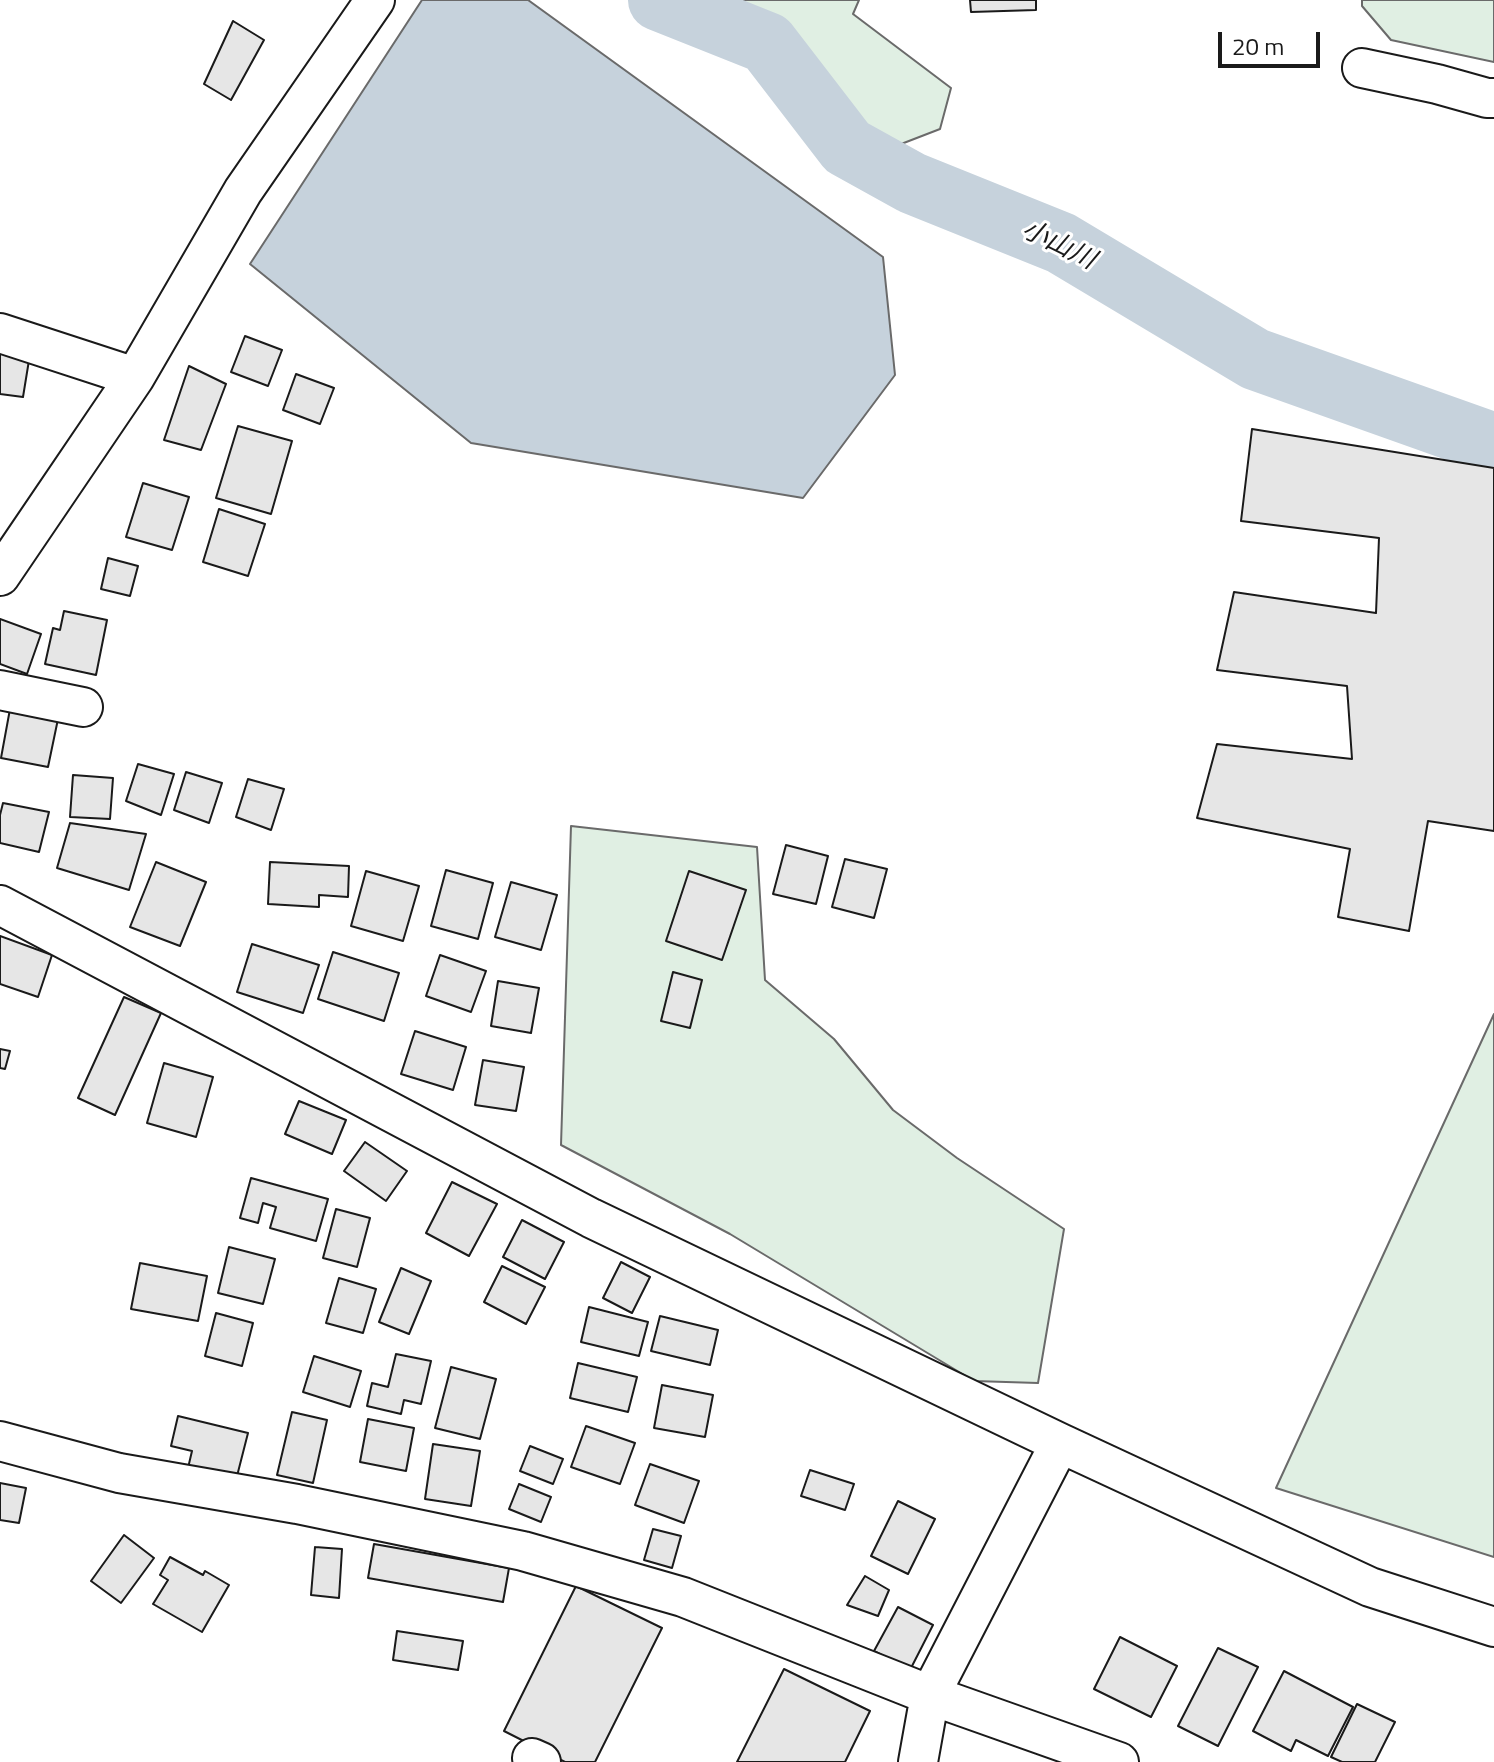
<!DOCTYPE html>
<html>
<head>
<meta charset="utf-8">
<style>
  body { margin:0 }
  #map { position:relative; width:1494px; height:1762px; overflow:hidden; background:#fff; font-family:"Titillium Web",sans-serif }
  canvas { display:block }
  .scale { position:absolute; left:1218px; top:32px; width:102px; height:36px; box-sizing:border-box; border:4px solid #1a1a1a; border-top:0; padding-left:10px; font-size:24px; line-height:28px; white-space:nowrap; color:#1a1a1a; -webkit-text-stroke:6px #fff; paint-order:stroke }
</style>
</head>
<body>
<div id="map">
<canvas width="1494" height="1762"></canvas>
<div class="scale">20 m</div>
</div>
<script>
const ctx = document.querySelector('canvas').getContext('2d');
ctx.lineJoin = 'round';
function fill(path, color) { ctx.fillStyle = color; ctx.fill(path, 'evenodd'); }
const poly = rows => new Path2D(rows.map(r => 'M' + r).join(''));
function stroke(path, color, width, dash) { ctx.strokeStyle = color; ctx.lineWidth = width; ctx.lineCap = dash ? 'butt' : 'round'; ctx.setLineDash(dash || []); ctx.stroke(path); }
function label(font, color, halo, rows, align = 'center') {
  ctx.font = font + ' "Titillium Web","Noto Sans JP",sans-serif'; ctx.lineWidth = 6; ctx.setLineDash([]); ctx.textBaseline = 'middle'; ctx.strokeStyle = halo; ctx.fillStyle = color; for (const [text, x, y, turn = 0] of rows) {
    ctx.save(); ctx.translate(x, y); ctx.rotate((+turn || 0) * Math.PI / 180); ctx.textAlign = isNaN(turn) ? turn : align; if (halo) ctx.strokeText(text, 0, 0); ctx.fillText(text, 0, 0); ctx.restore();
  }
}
const green = poly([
  [659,0,859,0,853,14,951,88,940,129,883,151,756,23,659,0],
  [1362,0,1494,0,1494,62,1391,40,1362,6,1362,0],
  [571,826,757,847,765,980,834,1039,893,1110,957,1158,1064,1229,1038,1383,974,1381,730,1234,561,1145,571,826],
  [1494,1014,1494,1557,1276,1488,1494,1014]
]);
fill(green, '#e0efe3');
stroke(green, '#6a6a6a', 2);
const water = poly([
  [422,0,528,0,883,257,895,375,803,498,471,443,250,264,422,0]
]);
fill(water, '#c6d2dc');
stroke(water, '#6a6a6a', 2);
stroke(poly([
  [659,0,767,43,847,147,912,183,1061,243,1255,359,1494,444]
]), '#c6d2dc', 62);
const building = poly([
  [970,0,1036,0,1036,10,971,12,970,0],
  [233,21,264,40,231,100,204,84,233,21],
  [245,336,282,350,268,386,231,372,245,336],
  [0,349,30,354,23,397,0,394,0,349],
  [189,366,226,384,201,450,164,440,189,366],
  [296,374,334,388,320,424,283,410,296,374],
  [238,426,292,441,271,514,216,498,238,426],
  [1252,429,1494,468,1494,831,1428,821,1409,931,1338,917,1350,849,1197,818,1217,744,1352,759,1347,686,1217,670,1234,592,1376,613,1379,538,1241,521,1252,429],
  [143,483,189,497,172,550,126,537,143,483],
  [219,509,265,524,248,576,203,562,219,509],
  [108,558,138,566,130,596,101,589,108,558],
  [64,611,107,620,96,675,45,664,53,628,60,630,64,611],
  [0,619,41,634,27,674,0,664,0,619],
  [10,709,58,719,48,767,1,758,10,709],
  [138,764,174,774,161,815,126,801,138,764],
  [186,772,222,783,209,823,174,810,186,772],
  [73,775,113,778,110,819,70,817,73,775],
  [248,779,284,789,271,830,236,817,248,779],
  [3,803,49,812,39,852,0,843,0,815,3,803],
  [70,823,146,834,129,890,57,868,70,823],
  [786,845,828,856,816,904,773,894,786,845],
  [845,859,887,869,874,918,832,907,845,859],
  [156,862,206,882,180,946,130,927,156,862],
  [270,862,349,866,348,897,319,895,319,907,268,904,270,862],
  [446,870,493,883,478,939,431,926,446,870],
  [366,871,419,886,403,941,351,926,366,871],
  [689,871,746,890,722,960,666,941,689,871],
  [511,882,557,895,541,950,495,937,511,882],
  [0,936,52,955,38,997,0,984,0,936],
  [252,944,319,965,303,1013,237,992,252,944],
  [333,952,399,973,384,1021,318,999,333,952],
  [440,955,486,971,471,1012,426,996,440,955],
  [673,972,702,980,690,1028,661,1021,673,972],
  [498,981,539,988,531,1033,491,1026,498,981],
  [124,997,161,1013,115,1115,78,1098,124,997],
  [415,1031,466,1047,453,1090,401,1074,415,1031],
  [0,1049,10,1051,5,1069,0,1068,0,1049],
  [483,1060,524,1067,516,1111,475,1105,483,1060],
  [164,1063,213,1077,196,1137,147,1123,164,1063],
  [299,1101,346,1120,332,1154,285,1134,299,1101],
  [365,1142,407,1171,386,1201,344,1171,365,1142],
  [251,1178,328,1199,316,1241,270,1228,276,1207,263,1203,258,1223,240,1218,251,1178],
  [452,1182,497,1204,469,1256,426,1233,452,1182],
  [336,1209,370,1218,357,1267,323,1258,336,1209],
  [522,1220,564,1242,545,1279,503,1257,522,1220],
  [229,1247,275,1259,263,1304,218,1293,229,1247],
  [621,1262,650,1277,632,1313,603,1298,621,1262],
  [140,1263,207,1276,198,1321,131,1309,140,1263],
  [502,1266,545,1287,526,1324,484,1302,502,1266],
  [401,1268,431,1281,409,1334,379,1322,401,1268],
  [339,1278,376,1289,363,1333,326,1323,339,1278],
  [589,1307,648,1322,639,1356,581,1342,589,1307],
  [216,1313,253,1323,242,1366,205,1356,216,1313],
  [660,1316,718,1330,710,1365,651,1351,660,1316],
  [396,1354,431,1361,421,1404,404,1400,401,1414,367,1406,372,1383,388,1387,396,1354],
  [314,1356,361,1371,350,1407,303,1392,314,1356],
  [578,1363,637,1377,628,1412,570,1398,578,1363],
  [451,1367,496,1379,480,1439,435,1428,451,1367],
  [662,1385,713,1395,705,1437,654,1428,662,1385],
  [292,1412,327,1420,313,1483,277,1475,292,1412],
  [178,1416,248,1433,236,1480,188,1468,192,1451,171,1446,178,1416],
  [368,1419,414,1428,406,1471,360,1462,368,1419],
  [586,1426,635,1443,620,1484,571,1467,586,1426],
  [433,1444,480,1451,471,1506,425,1499,433,1444],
  [530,1446,563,1459,553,1484,520,1471,530,1446],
  [650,1464,699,1481,684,1523,635,1505,650,1464],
  [810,1470,854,1484,845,1510,801,1496,810,1470],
  [0,1483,26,1488,19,1523,0,1520,0,1483],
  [519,1484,551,1497,541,1522,509,1509,519,1484],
  [898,1501,935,1519,908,1574,871,1556,898,1501],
  [653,1529,681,1536,672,1568,644,1560,653,1529],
  [124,1535,154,1558,121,1603,91,1581,124,1535],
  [374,1544,509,1568,503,1602,368,1578,374,1544],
  [315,1547,342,1549,339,1598,311,1595,315,1547],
  [170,1557,203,1575,205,1571,229,1585,202,1632,153,1604,168,1580,160,1575,170,1557],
  [865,1576,889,1590,878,1616,847,1605,865,1576],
  [576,1586,662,1628,595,1762,565,1762,504,1731,576,1586],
  [898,1607,933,1625,910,1670,874,1651,898,1607],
  [397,1631,463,1641,458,1670,393,1660,397,1631],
  [1120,1637,1177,1666,1151,1717,1094,1689,1120,1637],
  [1218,1648,1258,1667,1218,1746,1178,1726,1218,1648],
  [784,1669,870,1711,845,1762,737,1762,784,1669],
  [1284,1671,1353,1707,1328,1756,1296,1740,1291,1751,1253,1731,1284,1671],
  [1357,1704,1395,1722,1375,1762,1342,1762,1331,1757,1357,1704]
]);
fill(building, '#e6e6e6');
stroke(building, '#1a1a1a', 2);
const minor = poly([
  [1362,68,1437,84,1487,98,1494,98],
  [0,333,135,377],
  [0,576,135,377,243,191,375,0],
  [0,690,83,707],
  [0,905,591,1218,1060,1443,1370,1587,1494,1627],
  [0,1441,119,1473,297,1504,523,1551,683,1597,930,1695,1119,1762],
  [532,1758,541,1762],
  [918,1762,930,1695,1060,1443]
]);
stroke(minor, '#1a1a1a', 42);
stroke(minor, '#fff', 38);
label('italic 26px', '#1a1a1a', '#fff', [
  ["小山川",1058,246,26]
]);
</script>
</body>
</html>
